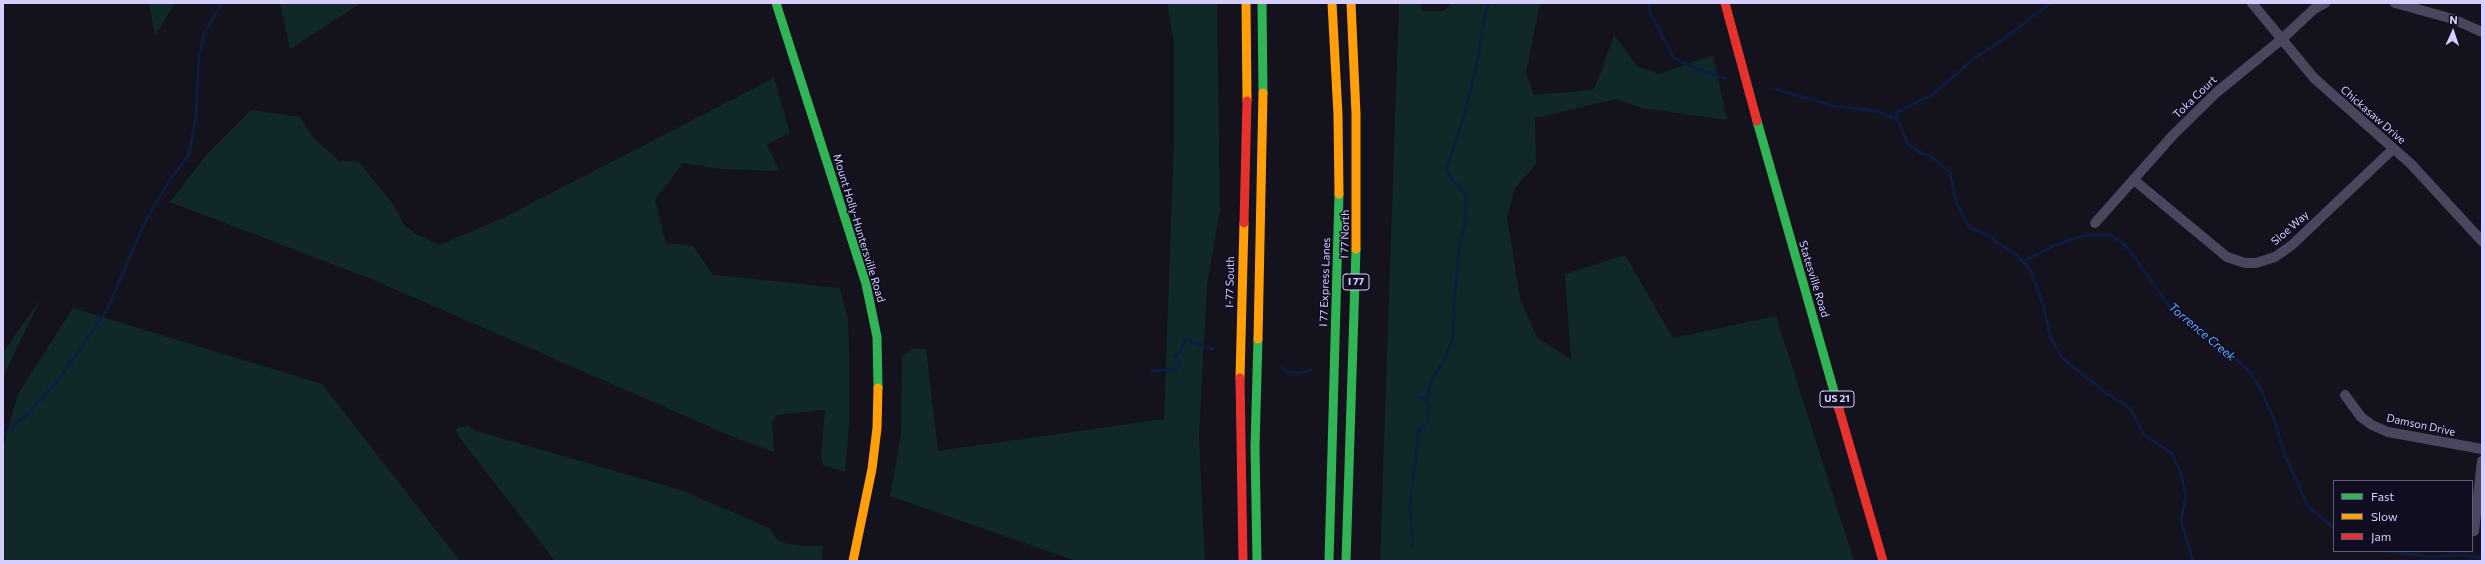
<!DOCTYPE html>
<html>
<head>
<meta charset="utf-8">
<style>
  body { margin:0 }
  #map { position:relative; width:2485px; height:564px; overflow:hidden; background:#14121d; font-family:Commissioner,sans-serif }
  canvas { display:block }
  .frame { position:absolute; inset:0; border:4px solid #d5ceff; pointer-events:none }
  .legend { position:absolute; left:2333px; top:480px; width:140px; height:72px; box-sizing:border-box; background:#110d21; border:1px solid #5f5a7a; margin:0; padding:5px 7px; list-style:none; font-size:12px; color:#d5ceff }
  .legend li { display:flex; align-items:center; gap:8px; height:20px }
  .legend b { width:20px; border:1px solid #5f5a7a }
  .north { position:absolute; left:2433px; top:12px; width:40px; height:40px; -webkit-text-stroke:3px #110d21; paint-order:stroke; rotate:3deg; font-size:11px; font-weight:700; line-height:16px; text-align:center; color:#d5ceff }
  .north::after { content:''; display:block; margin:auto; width:14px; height:18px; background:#d5ceff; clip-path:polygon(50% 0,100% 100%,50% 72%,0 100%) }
</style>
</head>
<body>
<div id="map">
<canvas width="2485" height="564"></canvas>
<div class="frame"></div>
<ul class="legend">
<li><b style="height:5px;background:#30b455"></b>Fast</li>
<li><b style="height:5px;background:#ff9f0a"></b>Slow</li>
<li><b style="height:5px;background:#e5322d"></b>Jam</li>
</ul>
<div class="north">N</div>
</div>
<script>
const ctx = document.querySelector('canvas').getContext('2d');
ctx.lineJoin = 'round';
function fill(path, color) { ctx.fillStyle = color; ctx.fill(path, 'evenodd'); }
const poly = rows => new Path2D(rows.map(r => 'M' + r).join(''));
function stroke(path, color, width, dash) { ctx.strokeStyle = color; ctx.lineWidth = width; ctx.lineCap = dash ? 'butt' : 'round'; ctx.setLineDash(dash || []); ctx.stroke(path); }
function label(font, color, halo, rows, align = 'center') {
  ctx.font = font + ' Commissioner,sans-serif'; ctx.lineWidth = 3; ctx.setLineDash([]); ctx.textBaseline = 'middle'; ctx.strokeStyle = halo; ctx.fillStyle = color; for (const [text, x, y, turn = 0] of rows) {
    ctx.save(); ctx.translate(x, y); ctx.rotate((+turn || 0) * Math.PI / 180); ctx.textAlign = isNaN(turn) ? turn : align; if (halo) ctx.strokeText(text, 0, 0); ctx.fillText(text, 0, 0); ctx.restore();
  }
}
fill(poly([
  [149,3,175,3,155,36],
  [280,3,361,3,290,49],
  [1167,3,1217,3,1220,211,1207,284,1199,438,1205,561,1076,561,890,496,901,434,902,356,912,349,926,349,938,451,1164,419,1174,139,1174,44],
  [1399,3,1421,3,1422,11,1443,11,1452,3,1540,3,1526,73,1534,95,1593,90,1599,78,1614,35,1637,66,1659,74,1713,55,1727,120,1641,108,1616,99,1535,118,1536,164,1515,188,1507,218,1520,298,1537,338,1571,359,1565,274,1625,255,1673,338,1776,316,1854,561,1380,561],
  [774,78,790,133,767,144,779,171,721,169,683,163,655,200,666,243,693,246,713,275,840,288,848,319,849,353,849,426,845,472,823,465,821,458,825,410,777,415,772,422,774,452,738,439,369,278,170,202,208,153,251,110,300,117,312,136,339,161,359,162,393,204,405,226,418,235,439,245,503,218],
  [41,299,21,339,3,377,3,352],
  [73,308,322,384,460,561,3,561,3,447,18,394],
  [467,425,476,431,681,490,769,528,778,541,800,546,823,546,821,561,555,561,459,437,456,429]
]), '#112829');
stroke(poly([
  [1648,3,1651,15,1674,58,1697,69,1726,79],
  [2050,3,2000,42,1976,57,1933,94,1896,113,1898,120,1907,143,1919,152,1930,156,1950,172,1956,202,1969,227,1992,237,1993,240,2016,254,2031,271,2043,304,2050,336,2062,358,2105,392,2130,408,2144,435,2172,453,2181,474,2186,496,2181,520,2193,561],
  [1775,89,1834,106,1876,111,1898,120],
  [2023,262,2053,246,2078,237,2092,235,2110,235,2120,241,2130,251,2169,306,2219,344,2249,371,2261,389,2276,425,2284,453,2308,506,2334,528],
  [1281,367,1287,372,1297,373,1311,370],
  [1150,371,1176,370,1180,364,1175,356,1181,351,1185,339,1213,349],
  [1417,397,1427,400],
  [3,435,30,412,62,375,107,310,145,222,169,181,189,155,196,116,199,57,204,34,222,3],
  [1411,545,1413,541,1410,504,1419,431,1429,421,1427,400,1431,381,1445,359,1453,337,1454,303,1460,242,1465,225,1466,200,1464,192,1451,178,1447,168,1466,109,1479,53,1484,18,1489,3],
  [2383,551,2431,557,2459,555,2482,558]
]), '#0c1d3f', 3);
stroke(poly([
  [2252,3,2314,78,2411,164,2482,241],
  [2395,3,2453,19,2482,32],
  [2134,180,2227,257,2245,263,2256,263,2275,257,2292,245,2393,149],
  [2095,223,2174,134,2217,92,2282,39,2314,9,2325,3],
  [2345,395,2361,417,2372,425,2388,432,2482,449],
  [2474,531,2482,461]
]), '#49465e', 10);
stroke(poly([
  [776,3,866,284,877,337,878,388],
  [1262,3,1263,93],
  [1757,121,1839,409],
  [1257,561,1255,447,1258,339],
  [1329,561,1339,194],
  [1346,561,1356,249]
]), '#30b455', 9);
stroke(poly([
  [1246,3,1247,101],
  [1332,3,1338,115,1339,194],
  [1351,3,1356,114,1356,249],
  [1258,339,1263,93],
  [1240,378,1244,223],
  [853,561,872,469,877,428,878,388]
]), '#ff9f0a', 9);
stroke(poly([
  [1725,3,1757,121],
  [1244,223,1247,101],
  [1240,378,1243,561],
  [1839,409,1883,561]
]), '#e5322d', 9);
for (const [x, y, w] of [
  [1356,282,26],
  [1837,399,34]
]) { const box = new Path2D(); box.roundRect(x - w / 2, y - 8, w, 16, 3); ctx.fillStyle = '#110d21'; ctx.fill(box); stroke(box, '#d5ceff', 1); }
label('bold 10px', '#d5ceff', null, [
  ["I 77",1356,282],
  ["US 21",1837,399]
]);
label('11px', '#d5ceff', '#110d21', [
  ["Toka Court",2195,97,-44],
  ["Chickasaw Drive",2373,115,41],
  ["Mount Holly-Huntersville Road",859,228,73],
  ["Sloe Way",2290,228,-41],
  ["I 77 North",1345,234,-89],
  ["Statesville Road",1814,279,73],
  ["I-77 South",1230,282,-89],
  ["I 77 Express Lanes",1325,282,-88],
  ["Damson Drive",2421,425,12]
]);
label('italic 12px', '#5cadfe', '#110d21', [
  ["Torrence Creek",2202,332,40]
]);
</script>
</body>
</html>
